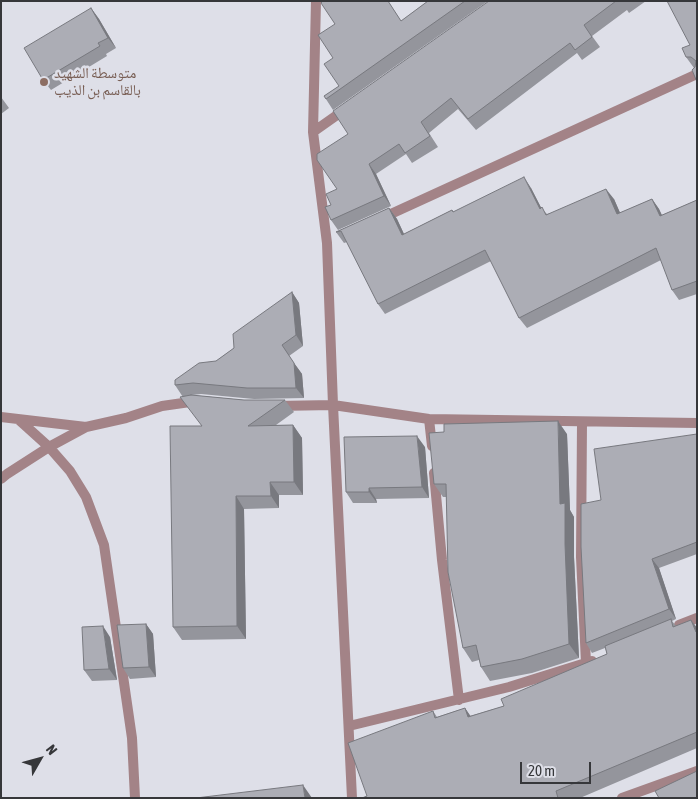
<!DOCTYPE html>
<html>
<head>
<meta charset="utf-8">
<style>
  body { margin:0 }
  #map { position:relative; width:698px; height:799px; overflow:hidden; background:#dedfe8; font-family:"Asap Condensed",sans-serif }
  canvas { display:block }
  .frame { position:absolute; inset:0; border:2px solid #36373a; pointer-events:none }
  .north { position:absolute; left:15px; top:734px; width:50px; height:50px; -webkit-text-stroke:4px #dedfe8; paint-order:stroke; rotate:52deg; font-size:14px; font-weight:700; line-height:20px; text-align:center; color:#36373a }
  .north::after { content:''; display:block; margin:auto; width:18px; height:22px; background:#36373a; clip-path:polygon(50% 0,100% 100%,50% 72%,0 100%) }
  .scale { position:absolute; left:520px; top:762px; width:71px; height:22px; box-sizing:border-box; border:2px solid #36373a; border-top:0; padding-left:6px; font-size:15px; line-height:18px; white-space:nowrap; color:#36373a; -webkit-text-stroke:4px #dedfe8; paint-order:stroke }
</style>
</head>
<body>
<div id="map">
<canvas width="698" height="799"></canvas>
<div class="frame"></div>
<div class="north">N</div>
<div class="scale">20 m</div>
</div>
<script>
const ctx = document.querySelector('canvas').getContext('2d');
ctx.lineJoin = 'round';
const poly = rows => new Path2D(rows.map(r => 'M' + r).join(''));
function stroke(path, color, width, dash) { ctx.strokeStyle = color; ctx.lineWidth = width; ctx.lineCap = dash ? 'butt' : 'round'; ctx.setLineDash(dash || []); ctx.stroke(path); }
function fill(path, color) { ctx.fillStyle = color; ctx.fill(path, 'evenodd'); }
function label(font, color, halo, rows, align = 'center') {
  ctx.font = font + ' "Asap Condensed","Noto Naskh Arabic",sans-serif'; ctx.lineWidth = 5; ctx.setLineDash([]); ctx.textBaseline = 'middle'; ctx.strokeStyle = halo; ctx.fillStyle = color; for (const [text, x, y, turn = 0] of rows) {
    ctx.save(); ctx.translate(x, y); ctx.rotate((+turn || 0) * Math.PI / 180); ctx.textAlign = isNaN(turn) ? turn : align; if (halo) ctx.strokeText(text, 0, 0); ctx.fillText(text, 0, 0); ctx.restore();
  }
}
stroke(poly([
  [316,1,313,132,327,243,333,405,352,798],
  [313,132,347,108],
  [382,218,697,74],
  [276,406,333,405,429,419,697,423],
  [1,417,86,427,126,418,162,406,197,401],
  [18,419,49,447,70,471,86,497,104,545,132,738,135,798],
  [429,419,432,446],
  [582,423,581,557,586,663],
  [434,473,442,560,459,700],
  [1,479,7,474,49,447,86,427],
  [679,625,697,618],
  [349,726,509,687,592,661],
  [622,798,697,771]
]), '#a38387', 10);
fill(poly([
  [323,1,388,1,401,21,428,1,488,1,333,110,324,96,339,86,333,58,335,24],
  [489,1,646,1,629,13,627,10,592,36,600,47,582,60,577,53,476,130,458,109,429,133,438,147,412,163,406,154,376,174,391,206,338,230,331,220,331,205,337,189,348,134],
  [697,1,697,82,695,68,694,68,686,57,690,45],
  [91,8,99,19,116,48,106,54,107,56,51,90,43,80],
  [1,97,9,108,1,114],
  [531,188,541,208,547,214,614,199,620,213,652,199,659,209,662,215,697,200,697,294,679,300,672,290,661,260,527,328,519,318,491,261,385,314,378,304,347,242,344,243,336,232,389,208,397,219,404,234,452,210,454,212],
  [292,292,299,303,303,346,289,356,302,374,304,398,254,399,201,394,192,395,244,400,285,400,294,412,276,425,293,425,302,438,303,495,279,495,279,508,244,509,246,639,182,640,173,627,202,426,175,385,216,361,234,348],
  [567,434,570,510,574,517,574,557,579,658,532,673,490,681,481,667,479,660,472,662,463,648,446,497,443,497,434,484],
  [697,434,697,554,659,568,676,619,672,621,676,626,691,620,697,628,697,748,580,798,362,798,367,796,433,711,437,717,465,708,470,716,504,706,607,654,605,648,592,653,586,643,601,500],
  [425,447,429,498,376,499,377,503,353,503,346,492],
  [146,624,153,634,156,677,130,679,123,668],
  [110,637,117,680,92,681,84,670]
]), '#94959c');
fill(poly([
  [91,8,99,19,116,48,108,38],
  [369,164,376,174,391,206,384,196],
  [524,177,531,188,547,219,540,209],
  [606,189,614,199,625,224,617,214],
  [652,199,659,209,667,227,660,216],
  [389,208,397,219,409,245,402,235],
  [292,292,299,303,303,346,296,335],
  [294,363,302,374,304,398,296,388],
  [558,421,567,434,570,510,574,517,574,557,579,658,569,644,560,504],
  [293,425,302,438,303,495,294,482],
  [417,436,425,447,429,498,422,487],
  [270,482,279,495,279,508,271,496],
  [369,488,376,499,377,503,369,492],
  [236,496,244,509,246,639,237,626],
  [652,559,659,568,676,619,669,609],
  [691,620,697,628,697,633],
  [146,624,153,634,156,677,149,667],
  [103,626,110,637,117,680,109,669],
  [465,708,474,721,468,717],
  [303,785,312,798,305,798]
]), '#78797f');
const building = poly([
  [323,1,388,1,401,21,428,1,465,1,326,99,324,96,339,86,324,64,333,58,318,35,335,24,321,3,323,1],
  [489,1,616,1,584,25,592,37,575,50,570,43,468,119,451,98,421,122,430,136,405,153,399,144,369,164,384,196,331,220,325,207,331,205,326,194,337,189,317,160,317,154,348,134,333,111,489,1],
  [667,1,697,1,697,82,692,70,695,67,696,61,691,57,686,57,682,48,690,45,667,1],
  [91,8,108,38,98,43,100,46,43,80,24,48,91,8],
  [524,177,540,209,542,207,546,215,606,189,617,214,652,199,660,216,697,200,697,281,672,290,656,248,519,318,485,250,378,304,341,231,336,232,389,208,402,235,452,210,453,212,524,177],
  [292,292,296,335,282,345,294,363,296,388,247,388,193,383,175,385,175,380,199,363,216,361,234,348,233,334,292,292],
  [191,395,244,400,285,400,248,426,293,425,294,482,270,482,271,496,236,496,237,626,173,627,170,426,202,426,180,397,191,395],
  [558,421,560,504,565,503,565,544,569,644,522,659,481,667,476,645,463,648,448,572,446,484,434,484,429,433,444,432,444,424,558,421],
  [697,434,697,542,652,559,669,609,586,643,581,547,581,504,601,500,594,449,697,434],
  [417,436,422,487,369,488,369,492,346,492,344,437,417,436],
  [671,619,673,627,691,620,696,632,697,631,697,732,556,791,558,798,362,798,367,796,348,743,433,711,435,718,465,708,468,717,504,706,501,699,607,654,605,646,671,619],
  [146,624,149,667,123,668,117,625,146,624],
  [103,626,109,669,84,670,82,627,103,626],
  [697,771,697,798,659,798,655,791,697,771],
  [303,785,305,798,196,798,303,785]
]);
fill(building, '#acadb5');
stroke(building, '#78797f', 1);
for (const [x, y, r, color] of [
  [44,82,5,"#8d6e63"]
]) { const dot = new Path2D(); dot.arc(x, y, r, 0, 2 * Math.PI); ctx.fillStyle = color; ctx.fill(dot); stroke(dot, '#dedfe8', 2); }
label('15px', '#785e54', '#dedfe8', [
  ["متوسطة الشهيد",54,73],
  ["بالقاسم بن الذيب",54,90]
], 'left');
</script>
</body>
</html>
